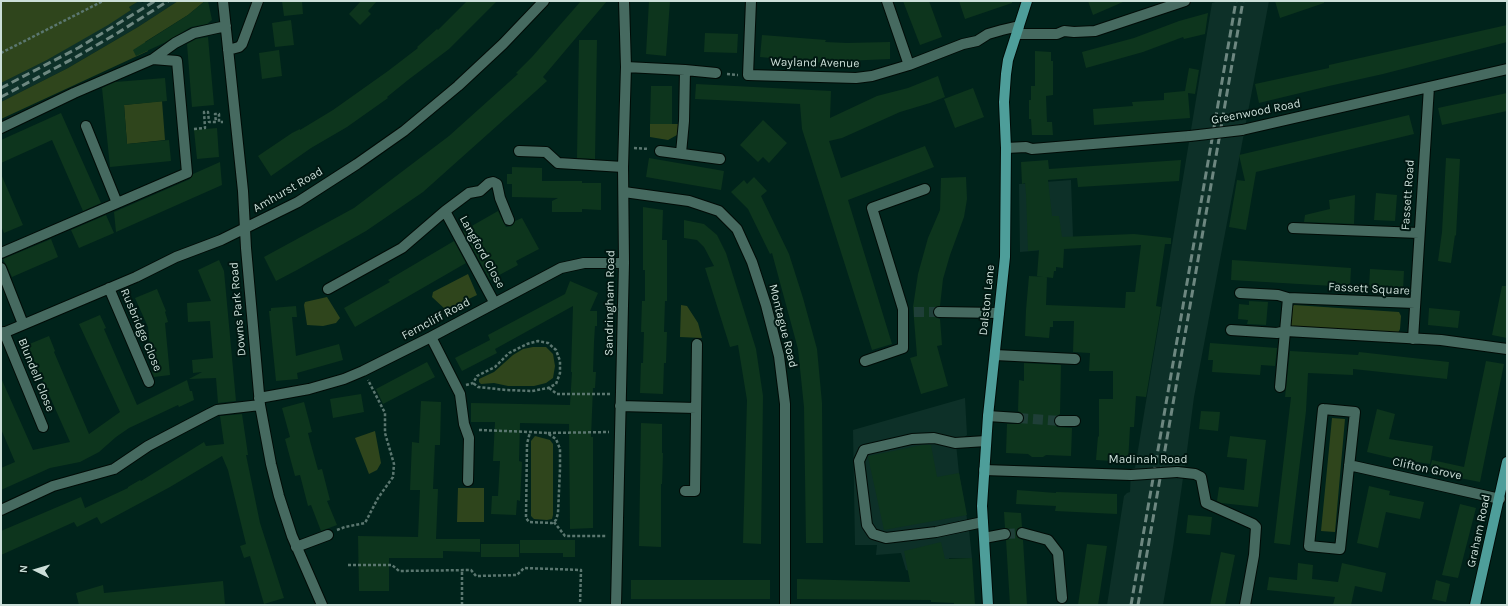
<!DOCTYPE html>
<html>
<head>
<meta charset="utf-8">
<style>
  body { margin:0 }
  #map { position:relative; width:1508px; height:606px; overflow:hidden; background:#00231b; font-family:Karla,sans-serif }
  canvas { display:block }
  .frame { position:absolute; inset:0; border:2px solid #ccdfd9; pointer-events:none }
  .north { position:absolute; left:16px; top:550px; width:40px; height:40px; -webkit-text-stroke:3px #001812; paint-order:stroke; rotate:275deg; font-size:11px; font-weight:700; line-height:16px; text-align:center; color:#ccdfd9 }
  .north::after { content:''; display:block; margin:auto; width:14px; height:18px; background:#ccdfd9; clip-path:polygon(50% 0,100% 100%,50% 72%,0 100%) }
</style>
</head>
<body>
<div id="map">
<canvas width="1508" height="606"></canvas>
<div class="frame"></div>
<div class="north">N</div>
</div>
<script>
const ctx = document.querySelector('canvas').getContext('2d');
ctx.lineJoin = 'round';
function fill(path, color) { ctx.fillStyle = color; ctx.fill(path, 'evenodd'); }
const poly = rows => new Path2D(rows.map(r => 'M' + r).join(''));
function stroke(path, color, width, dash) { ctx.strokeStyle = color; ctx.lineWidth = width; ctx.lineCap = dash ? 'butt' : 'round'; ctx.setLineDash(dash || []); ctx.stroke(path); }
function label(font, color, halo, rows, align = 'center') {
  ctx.font = font + ' Karla,sans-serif'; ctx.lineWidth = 4; ctx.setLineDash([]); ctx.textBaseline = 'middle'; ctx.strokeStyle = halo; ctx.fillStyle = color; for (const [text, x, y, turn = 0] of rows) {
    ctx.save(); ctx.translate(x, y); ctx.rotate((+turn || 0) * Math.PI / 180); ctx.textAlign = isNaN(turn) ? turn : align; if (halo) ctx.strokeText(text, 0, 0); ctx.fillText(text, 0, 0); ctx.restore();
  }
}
fill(poly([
  [139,1,141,1,142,3,146,1,178,1,138,27,68,68,1,102,1,83,47,60,131,10,129,7],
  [1219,1,1269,1,1194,397,1185,466,1178,466,1176,478,1183,478,1173,547,1163,605,1107,605,1124,496,1127,493,1130,492,1131,469,1135,468,1212,3],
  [1071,180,1073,237,1057,249,1020,252,1019,184],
  [965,398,967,435,956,444,959,473,969,530,972,558,949,558,950,572,927,576,906,570,901,553,876,555,877,545,855,545,853,430]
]), '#0d3028');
fill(poly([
  [1,1,139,1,129,7,131,10,108,25,47,60,1,83],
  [178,1,205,1,188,15,145,42,148,51,1,119,1,102,68,68,138,27],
  [162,101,165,140,127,144,124,105],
  [650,124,680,124,680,130,677,135,668,140,650,137],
  [468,274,477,295,446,310,432,297,433,292],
  [327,297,340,318,336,323,323,326,307,325,304,305,305,302],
  [681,305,687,306,698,323,702,338,680,337],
  [1294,305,1399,312,1401,316,1400,329,1398,333,1293,327,1290,324,1291,308],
  [533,347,546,347,553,354,555,366,553,378,546,383,534,386,508,386,494,383,481,384,479,382,479,379,494,372,513,355,523,349],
  [1332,418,1345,419,1335,532,1321,531],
  [375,431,381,463,377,470,369,474,355,438],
  [535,436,550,440,553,444,553,515,552,519,547,520,534,519,531,516,531,441],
  [458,488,484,488,484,522,457,522]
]), '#2f451c');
fill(poly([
  [205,1,208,1,212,20,207,24,191,27,164,43,136,56,133,50,188,15],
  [282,1,302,1,303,14,284,16],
  [361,1,377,1,368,11,371,14,360,25,349,14],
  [467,1,497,1,449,49,408,80,387,97,388,98,347,127,311,148,271,176,258,156,292,133,300,129,300,130,333,110,388,71,418,48,417,47,437,29,438,30],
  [581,1,607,1,543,77,547,81,536,91,423,192,366,231,297,270,276,281,264,257,354,208,449,136,518,74,516,73,532,57],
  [649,1,670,1,666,56,646,54],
  [903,1,929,1,942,37,920,45],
  [959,1,1012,1,1012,3,965,19],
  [1088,1,1122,1,1123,2,1093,15],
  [1275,1,1324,1,1324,3,1280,18],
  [1208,13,1205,34,1184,39,1183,37,1143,52,1086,68,1082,52,1134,38,1179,21],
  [291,20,294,45,275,47,272,23],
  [1507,25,1507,42,1383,74,1329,86,1259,103,1255,84,1329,68,1329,65],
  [705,33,738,34,737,53,704,52],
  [762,35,826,40,825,42,847,43,890,42,890,59,845,61,824,61,824,63,760,57],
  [208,37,214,105,192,107,187,44,196,39],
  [579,40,597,40,595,159,577,158],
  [279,50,282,76,262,79,259,53],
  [1035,51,1051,52,1051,61,1053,61,1053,95,1046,96,1047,122,1052,122,1053,135,1032,135,1031,119,1029,119,1029,100,1031,100,1031,86,1035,86],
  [1189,68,1199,70,1195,94,1188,93,1190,118,1094,125,1093,109,1133,106,1132,102,1164,100,1164,93,1185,91],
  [938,76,945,97,930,103,900,112,842,138,829,141,841,178,925,146,934,167,848,200,892,344,872,350,802,129,800,104,695,99,696,84,831,91,830,118,877,96,908,88],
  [165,78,167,101,124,105,127,144,169,140,171,161,110,167,102,88,115,82],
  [651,86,672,86,672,124,650,124],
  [973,88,984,117,955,128,944,99],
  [1507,93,1507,111,1442,125,1438,108],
  [61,113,101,203,83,211,52,140,1,163,1,140],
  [1409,115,1414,134,1256,172,1246,230,1229,227,1237,180,1245,181,1239,155],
  [763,120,787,143,769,163,763,157,758,162,740,145],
  [217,128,219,157,197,159,194,130],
  [649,158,724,171,721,190,646,177],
  [1446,158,1460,159,1456,236,1455,235,1451,263,1438,261,1442,232],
  [1048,160,1049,169,1181,160,1179,181,1078,187,1077,178,1048,180,1052,216,1059,216,1062,237,1134,234,1171,238,1171,244,1165,244,1156,306,1161,307,1146,397,1136,396,1134,427,1130,427,1128,462,1096,460,1098,436,1099,437,1099,399,1113,399,1113,371,1089,371,1090,353,1073,352,1074,321,1053,321,1053,327,1050,327,1049,338,1025,336,1026,310,1029,276,1047,277,1046,305,1125,308,1126,292,1135,292,1141,245,1064,249,1063,268,1056,267,1056,271,1054,271,1053,278,1037,276,1039,250,1028,251,1026,194,1025,183,1022,184,1021,162],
  [220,162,222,185,116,232,114,212,190,179,193,174],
  [512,167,542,168,542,181,582,181,582,183,601,183,601,210,582,209,582,212,552,212,552,201,558,198,512,197,512,184,507,184,507,174,512,174],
  [1,174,23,225,4,233,1,226],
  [754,177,767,191,761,196,789,254,803,298,817,349,822,403,823,543,806,543,804,407,798,349,772,253,770,254,748,209,731,192,744,180,747,184],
  [966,177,967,199,964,217,950,255,943,279,940,306,936,307,933,312,935,317,940,319,942,345,937,346,948,386,921,394,910,358,917,356,913,307,918,274,928,238,940,210,941,178],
  [1376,193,1397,195,1395,221,1374,220],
  [1355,195,1354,224,1304,222,1305,215,1330,209,1329,200],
  [643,207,663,210,662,240,667,240,667,301,665,301,664,332,667,332,666,363,664,363,663,394,640,393,641,363,643,363,644,332,641,332,642,301,645,301,645,270,643,270],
  [498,211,506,227,512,226,515,221,522,218,539,249,516,261,518,265,490,280,463,231],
  [106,215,114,233,79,248,71,230],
  [684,220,704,224,717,235,726,253,756,349,763,396,761,544,743,543,747,400,738,345,730,347,705,268,714,266,704,247,697,240,684,238],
  [51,239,58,257,12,277,3,259],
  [454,241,466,263,355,327,344,308,390,282,388,280],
  [219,260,224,271,236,401,218,403,216,378,189,379,202,372,193,373,192,360,213,358,210,321,188,322,187,303,211,301,198,270],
  [1232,260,1351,268,1350,287,1231,280],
  [1370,269,1404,271,1403,290,1369,288],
  [570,281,598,293,590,311,597,311,597,326,595,326,594,342,593,372,596,372,595,388,593,388,591,437,593,437,593,528,570,529,569,424,520,423,519,461,522,462,520,501,517,500,516,515,491,514,492,496,498,496,500,461,493,461,495,422,471,422,471,403,570,405,572,372,571,372,573,306,495,349,497,353,462,371,455,358,490,340,488,335,565,294],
  [1502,286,1507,286,1507,338,1492,335],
  [157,289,166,311,165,312,168,322,165,323,170,375,154,377,152,372,148,327,135,298],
  [1249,301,1268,302,1266,325,1247,324,1248,320,1238,319,1239,304,1249,305],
  [296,306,297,317,292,317,296,356,339,344,343,360,297,373,298,379,276,381,269,311,271,311,271,308],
  [1429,308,1460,311,1458,328,1428,325],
  [100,315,106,328,104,329,137,405,187,380,190,391,192,391,194,400,179,407,178,405,129,428,116,437,99,452,80,462,50,468,1,490,1,468,15,462,1,429,1,378,33,450,70,442,27,345,49,336,55,351,54,352,89,434,120,412,79,324],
  [1210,343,1277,348,1275,366,1261,365,1260,375,1212,372,1213,360,1208,360],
  [1290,351,1358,355,1359,352,1449,362,1447,379,1353,369,1353,375,1308,373,1306,411,1290,545,1274,543,1291,397,1285,397],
  [1486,361,1504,364,1480,482,1429,472,1432,460,1464,467],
  [427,362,435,377,383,404,376,389],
  [1024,363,1061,365,1060,414,1055,417,1054,421,1057,427,1072,428,1071,456,1046,455,1043,457,1032,457,1028,454,1006,453,1007,424,1020,424,1024,419,1024,415,1018,411,1019,380,1024,381],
  [361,394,364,412,333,418,330,399],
  [421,401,441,402,440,445,435,445,433,489,438,489,436,539,480,539,480,552,443,551,443,558,389,558,389,591,359,591,358,536,418,537,420,490,410,490,412,442,419,443],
  [304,402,312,432,308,433,310,441,318,470,322,469,330,500,327,501,337,525,321,531,311,505,308,506,300,475,295,476,285,439,290,437,282,408],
  [1377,409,1395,414,1389,439,1433,446,1430,464,1392,458,1367,452],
  [1201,411,1220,412,1218,431,1199,429],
  [242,414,246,441,248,455,246,455,260,523,284,598,264,604,250,556,244,558,240,546,246,544,228,470,222,456,170,487,101,524,97,517,77,527,74,522,1,555,1,531,81,497,85,508,128,488,128,487,140,480,141,481,204,442,206,446,224,444,220,416],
  [641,423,662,424,662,453,663,453,662,484,661,484,661,547,639,546],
  [1230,436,1266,440,1258,507,1221,503,1217,501,1219,487,1244,490,1247,459,1227,457],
  [922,445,931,445,937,477,959,473,967,515,884,530,868,457,869,456],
  [1369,486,1390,491,1389,495,1424,502,1420,519,1386,512,1378,548,1357,543],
  [1017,490,1056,493,1056,492,1117,494,1117,514,1055,511,1056,506,1016,504],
  [1460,504,1476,508,1458,578,1442,575],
  [1004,512,1021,513,1022,527,1017,529,1016,534,1018,538,1023,540,1027,605,1010,605,1006,540,1010,539,1011,533,1010,529,1005,528],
  [1188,515,1212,517,1210,535,1186,533],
  [520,540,575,540,575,557,563,557,563,553,520,553],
  [941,542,945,559,972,558,975,605,954,605,954,603,931,602,931,600,797,599,797,579,910,582,904,551],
  [481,544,519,544,519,557,481,557],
  [1087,544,1107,546,1098,605,1078,605],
  [1221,552,1235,555,1225,605,1210,605],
  [1298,563,1313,565,1312,579,1338,582,1342,563,1386,573,1382,592,1355,586,1351,605,1333,605,1335,597,1267,590,1269,577,1297,580],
  [631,580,770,580,770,599,631,599],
  [1436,580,1450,584,1446,602,1432,599],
  [223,581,225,604,218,605,79,605,76,593,103,585,104,593]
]), '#0d351d');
stroke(poly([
  [914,312,939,312],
  [1018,418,1060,421],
  [1005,534,1022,533]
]), '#1f3f38', 10, [10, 5]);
const minor = poly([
  [223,1,243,191,246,248,260,405,271,464,279,496,292,536,322,605],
  [751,1,748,75,856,78,872,76,909,65,963,44,977,41,988,34,1002,30,1019,26],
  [887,1,909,65],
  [1017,34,1057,34,1064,31,1074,32,1095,31,1185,1],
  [228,50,239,47,242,44,258,1],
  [153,59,175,43,194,33,226,26],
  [626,67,685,70,716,73],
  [86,126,117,203],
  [1,128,74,93,153,59,177,61,187,173,1,253],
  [1242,130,1507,69],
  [1006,148,1026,147,1032,149,1190,136],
  [519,151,546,152,558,163,623,167],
  [660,151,720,159],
  [681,153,684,121,685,70],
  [624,192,689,201,719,211,737,229,752,262,766,305,779,356,785,404,785,605],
  [445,211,469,193,480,191,489,183,493,182,497,184,500,198,509,220],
  [1293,228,1419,233],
  [1,268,23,324],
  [109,288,149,382],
  [328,289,402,248,445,211,494,302],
  [1240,293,1278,295,1288,298,1415,303],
  [939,312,999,313],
  [1231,330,1277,333,1286,331,1441,340,1507,349],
  [4,332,43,427],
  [1,334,136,277,176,257,221,240,298,202,357,164,404,131,458,86,503,44,544,1],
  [431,337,460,394,464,424,469,438,468,481],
  [1413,339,1429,87],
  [995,355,1075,359],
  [865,361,903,348,903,309,872,208,925,189],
  [1280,387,1288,298],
  [259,398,309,389,344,379,363,371,431,337,561,268,584,263,624,263],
  [620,406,696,408],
  [1323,409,1355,412,1340,549,1309,546,1323,409],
  [988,416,1018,418],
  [1060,421,1075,421],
  [1349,465,1500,499],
  [984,470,1131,475],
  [1177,472,1195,474,1201,477,1206,503,1253,524,1256,527,1254,555,1245,605],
  [685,491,695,491,697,344],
  [1,510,53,486,114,469,148,446,209,414,217,410,260,405],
  [983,522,936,532,886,538,873,534,867,525,859,461,864,450,912,439,934,438,955,443,986,441],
  [1022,533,1048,540,1058,553,1062,598],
  [984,538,1005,534],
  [296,547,328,535],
  [616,605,624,263,623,167,626,67,624,1]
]);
const major = poly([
  [988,605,982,506,988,416,1005,257,1006,148,1004,102,1006,74,1008,60,1027,1],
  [1475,605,1507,462]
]);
stroke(minor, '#000b06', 12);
stroke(major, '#000b06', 12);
stroke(poly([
  [1,53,103,1],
  [727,74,738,75],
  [194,129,205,128,204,112,208,112,209,122,216,122,215,114,219,114,219,122,223,122],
  [634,148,649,149],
  [466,385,473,383,477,376,495,367,509,353,527,344,538,341,548,343,556,350,560,361,560,373,556,384,548,388,532,391,506,390,478,387,473,383],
  [549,388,557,394,610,394],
  [479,430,530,432,547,433,556,439,560,449,560,469,558,513,556,520,552,523,529,522,526,518,527,444,530,432],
  [548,433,609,432],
  [554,522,565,536,607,536],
  [337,530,345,527,365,523,378,498,393,477,394,464,385,433,385,413,368,380],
  [348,565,392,565,399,571,471,570,476,576,517,575,524,568,581,570,580,605],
  [462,605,462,570]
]), '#5b7770', 2.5, [3, 2]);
stroke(minor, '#466a60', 10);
stroke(major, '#4e9e9a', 10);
stroke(poly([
  [1,88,78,48,155,1],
  [1,97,76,57,116,34,168,1],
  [1131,605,1236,1],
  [1138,605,1243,1]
]), '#6d8780', 3, [8, 4]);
const minorBridge = poly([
  [1190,136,1242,130],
  [1131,475,1177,472]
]);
stroke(minorBridge, '#000b06', 12, []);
stroke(minorBridge, '#466a60', 10);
label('12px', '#ccdfd9', '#001812', [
  ["Wayland Avenue",815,63,1],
  ["Greenwood Road",1256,112,-11],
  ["Amhurst Road",288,190,-30],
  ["Fassett Road",1408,195,-86],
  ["Langford Close",482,252,61],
  ["Fassett Square",1369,289,3],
  ["Dalston Lane",987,300,-84],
  ["Sandringham Road",610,303,-89],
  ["Downs Park Road",238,309,-95],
  ["Ferncliff Road",436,319,-28],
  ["Montague Road",783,326,76],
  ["Rusbridge Close",141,330,67],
  ["Blundell Close",36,375,68],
  ["Madinah Road",1148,460],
  ["Clifton Grove",1427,469,12],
  ["Graham Road",1479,531,-78]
]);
</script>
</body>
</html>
